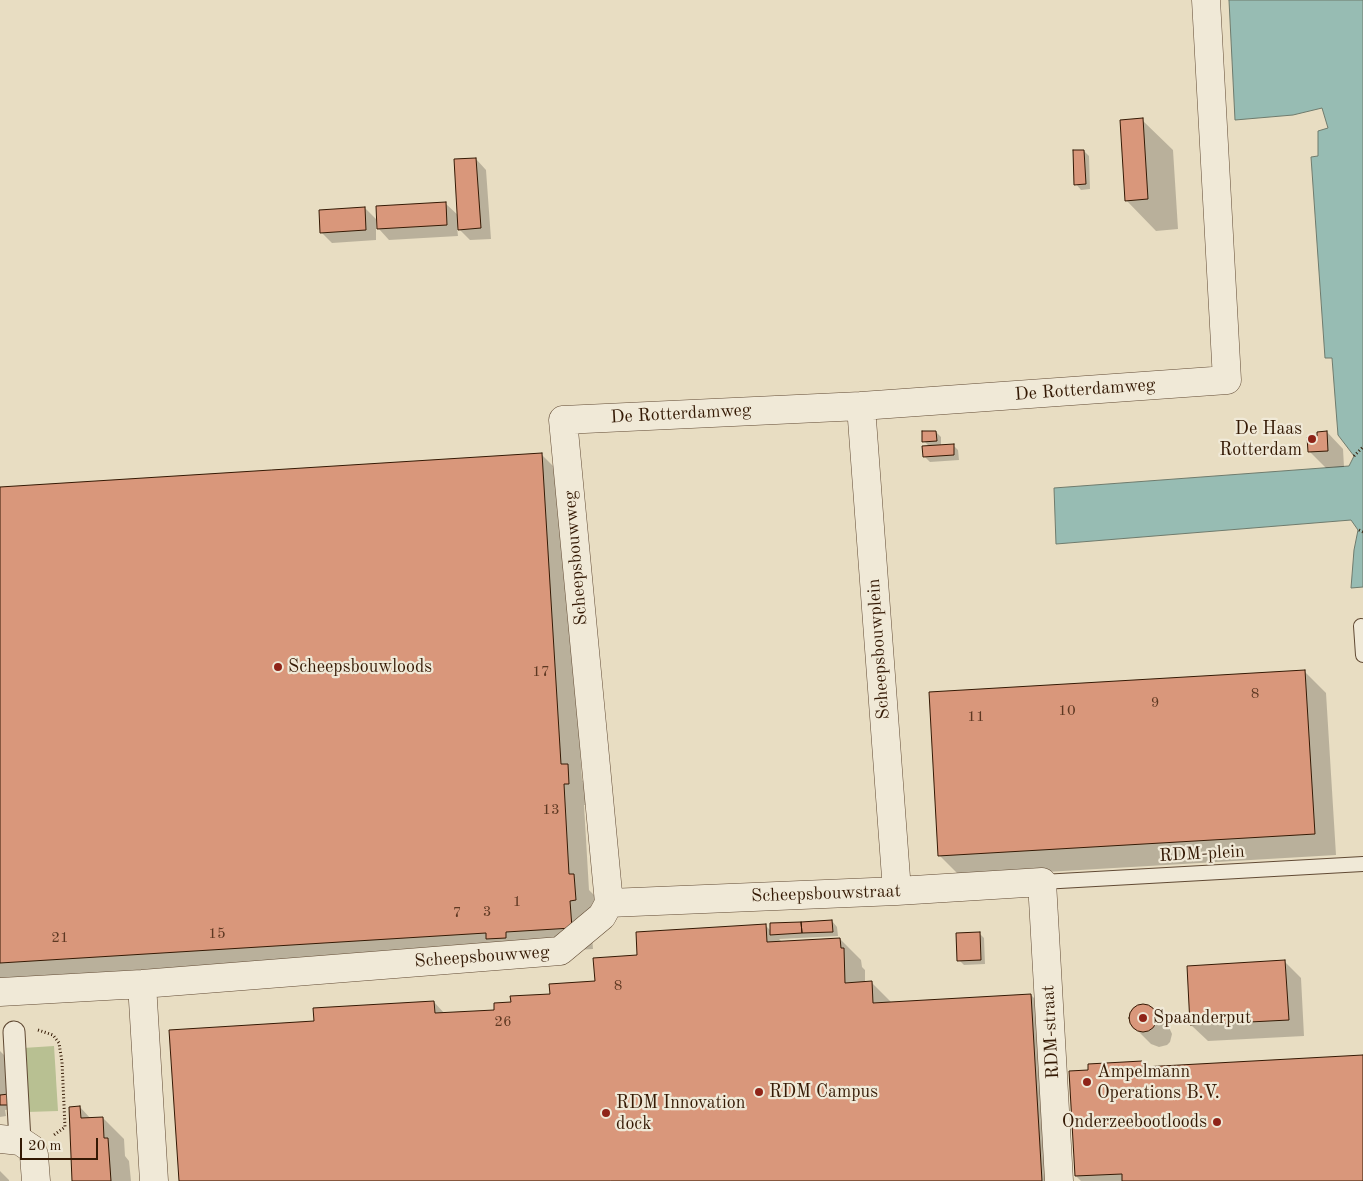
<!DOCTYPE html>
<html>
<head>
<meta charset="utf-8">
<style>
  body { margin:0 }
  #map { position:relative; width:1363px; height:1181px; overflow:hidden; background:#e8ddc2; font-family:"Old Standard TT",serif }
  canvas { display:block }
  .scale { position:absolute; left:20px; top:1138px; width:78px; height:22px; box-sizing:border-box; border:2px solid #341904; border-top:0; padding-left:6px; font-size:15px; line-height:18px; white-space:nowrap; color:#341904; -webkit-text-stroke:4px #f0e9d7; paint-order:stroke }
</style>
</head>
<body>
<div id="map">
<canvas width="1363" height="1181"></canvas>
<div class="scale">20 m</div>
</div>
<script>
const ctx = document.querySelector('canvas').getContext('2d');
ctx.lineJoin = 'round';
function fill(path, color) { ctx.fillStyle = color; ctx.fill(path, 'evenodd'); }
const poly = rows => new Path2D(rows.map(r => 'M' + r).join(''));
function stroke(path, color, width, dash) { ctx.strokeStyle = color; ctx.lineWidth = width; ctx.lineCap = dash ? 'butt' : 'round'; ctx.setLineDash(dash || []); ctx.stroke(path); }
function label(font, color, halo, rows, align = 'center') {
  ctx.font = font + ' "Old Standard TT",serif'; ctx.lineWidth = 4.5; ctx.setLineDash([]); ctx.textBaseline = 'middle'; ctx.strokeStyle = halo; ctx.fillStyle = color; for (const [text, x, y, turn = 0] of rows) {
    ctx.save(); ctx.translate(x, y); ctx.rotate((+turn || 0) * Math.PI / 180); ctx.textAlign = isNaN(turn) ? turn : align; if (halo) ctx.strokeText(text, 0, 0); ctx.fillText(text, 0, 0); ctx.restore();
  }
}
fill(poly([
  [54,1046,58,1111,27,1112,23,1048]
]), '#b8c092');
const water = poly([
  [1229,0,1363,0,1363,587,1351,588,1354,550,1358,530,1351,520,1056,544,1054,488,1349,466,1354,456,1338,435,1332,358,1325,358,1311,157,1318,156,1318,131,1328,128,1322,108,1293,115,1235,120,1229,0]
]);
fill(water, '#97bcb3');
stroke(water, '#6f7b6d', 1);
fill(poly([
  [1142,120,1173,150,1178,229,1156,231,1126,200],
  [1084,151,1089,156,1090,189,1081,190,1076,184],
  [476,159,486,170,491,239,470,240,457,227,458,236,389,240,379,229,446,204,459,216],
  [365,208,376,219,376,240,332,243,321,232],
  [936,432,941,437,941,446,953,445,958,450,959,460,930,462,925,457,929,446,924,441],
  [1327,432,1343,449,1344,467,1326,468,1310,452,1318,437],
  [542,455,563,476,582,780,589,787,590,805,584,805,589,890,595,896,597,921,591,922,593,949,0,985,0,488],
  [1305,672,1326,693,1336,855,961,877,939,855],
  [832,921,837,927,838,936,779,939,782,942,840,939,861,960,862,967,865,970,865,983,871,982,892,1003,1031,995,1052,1016,1061,1181,180,1181,315,1022,434,1002,445,1014,495,1011,512,1004,596,982,638,956,765,925,771,931],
  [979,933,984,938,985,964,964,965,959,960],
  [1285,962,1301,978,1304,1036,1208,1041,1191,1025],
  [1143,1005,1151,1008,1168,1025,1172,1034,1170,1042,1167,1045,1159,1047,1151,1044,1135,1028,1130,1018,1133,1010],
  [0,1051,7,1058,14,1109,5,1110,6,1116,0,1117],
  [1363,1056,1363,1181,1081,1181,1076,1176,1090,1071,1142,1062,1148,1068],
  [80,1107,91,1119,103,1118,124,1139,125,1156,129,1161,131,1181,73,1181],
  [0,1171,9,1180,9,1181,0,1181]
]), '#0003');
const building = poly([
  [1143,118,1148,199,1125,201,1120,120,1143,118],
  [1073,150,1084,150,1086,184,1074,185,1073,150],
  [476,158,481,228,458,230,454,159,476,158],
  [446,202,447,225,377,229,376,206,446,202],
  [365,207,366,230,320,233,319,210,365,207],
  [922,431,936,431,937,441,922,442,922,431],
  [1327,431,1328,451,1308,452,1307,437,1317,436,1317,432,1327,431],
  [954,444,954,455,923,457,922,446,954,444],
  [542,453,561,764,568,764,569,784,564,784,569,874,574,874,576,900,570,901,572,928,506,932,506,938,486,939,486,933,0,963,0,487,542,453],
  [1305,670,1315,834,938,856,929,692,1305,670],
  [832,920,833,932,802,933,801,922,832,920],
  [801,922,802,933,770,935,770,923,801,922],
  [766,924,767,942,840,938,841,948,844,948,845,983,872,981,873,1003,1031,994,1042,1181,179,1181,169,1030,314,1021,313,1008,434,1001,435,1013,494,1010,494,1003,511,1002,510,996,550,994,549,984,595,981,593,958,637,955,636,932,766,924],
  [980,932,981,960,957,961,956,933,980,932],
  [1285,960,1289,1020,1190,1025,1187,966,1285,960],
  '1129 1018a14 14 0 1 1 28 0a14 14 0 1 1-28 0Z',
  [1363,1055,1363,1181,1122,1181,1122,1174,1075,1176,1069,1071,1088,1070,1088,1064,1142,1061,1143,1067,1363,1055],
  [9,1094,9,1105,0,1105,0,1095,9,1094],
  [80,1106,81,1118,103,1117,104,1138,108,1138,111,1181,72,1181,69,1107,80,1106]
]);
fill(building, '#d9977b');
stroke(building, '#341904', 1);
const service = poly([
  [1361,626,1363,655],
  [1042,882,1363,864]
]);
const pedestrian = poly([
  [14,1032,20,1141]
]);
const minor = poly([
  [861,406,897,891],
  [609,903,897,891,1042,882,1059,1181],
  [142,984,154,1181],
  [0,992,142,984,560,951,602,916,609,903,563,420,861,406,1227,380,1206,0],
  [0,1139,20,1141,32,1149,34,1155,36,1181]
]);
stroke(service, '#614a34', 16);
stroke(pedestrian, '#614a34', 23);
stroke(minor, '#614a34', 29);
stroke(poly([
  [1354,456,1363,447],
  [1359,530,1363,532],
  [38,1030,53,1035,59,1043,62,1062,65,1127,54,1135]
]), '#341904', 3, [1, 2.5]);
stroke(service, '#f0e9d7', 14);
stroke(pedestrian, '#f0e9d7', 21);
stroke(minor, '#f0e9d7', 28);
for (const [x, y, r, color] of [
  [1312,439,5,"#8f2418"],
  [278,667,5,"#8f2418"],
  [1143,1018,5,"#8f2418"],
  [1087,1082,5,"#8f2418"],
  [759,1092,5,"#8f2418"],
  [606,1113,5,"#8f2418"],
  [1217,1122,5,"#8f2418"]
]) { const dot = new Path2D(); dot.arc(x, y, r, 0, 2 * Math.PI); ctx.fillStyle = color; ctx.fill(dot); stroke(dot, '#f0e9d7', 2); }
label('15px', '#5d3822', null, [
  ["17",541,672],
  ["8",1255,694],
  ["9",1155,703],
  ["10",1067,711],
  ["11",976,717],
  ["13",551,810],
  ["1",517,902],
  ["3",487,912],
  ["7",457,913],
  ["15",217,934],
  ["21",60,938],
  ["8",618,986],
  ["26",503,1022]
]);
label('18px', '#341904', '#f0e9d7', [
  ["De Rotterdamweg",1085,390,-4],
  ["De Rotterdamweg",681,414,-3],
  ["Scheepsbouwweg",576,558,-95],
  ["Scheepsbouwplein",879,649,-94],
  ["RDM-plein",1202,854,-3],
  ["Scheepsbouwstraat",826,894,-2],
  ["Scheepsbouwweg",482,957,-4],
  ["RDM-straat",1051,1032,-93]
]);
label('18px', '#341904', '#f0e9d7', [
  ["De Haas",1302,429,"right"],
  ["Rotterdam",1302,450,"right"],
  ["Scheepsbouwloods",288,667],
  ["Spaanderput",1153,1018],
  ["Ampelmann",1097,1072],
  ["Operations B.V.",1097,1093],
  ["RDM Campus",769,1092],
  ["RDM Innovation",616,1103],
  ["dock",616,1124],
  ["Onderzeebootloods",1207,1122,"right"]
], 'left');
</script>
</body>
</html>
